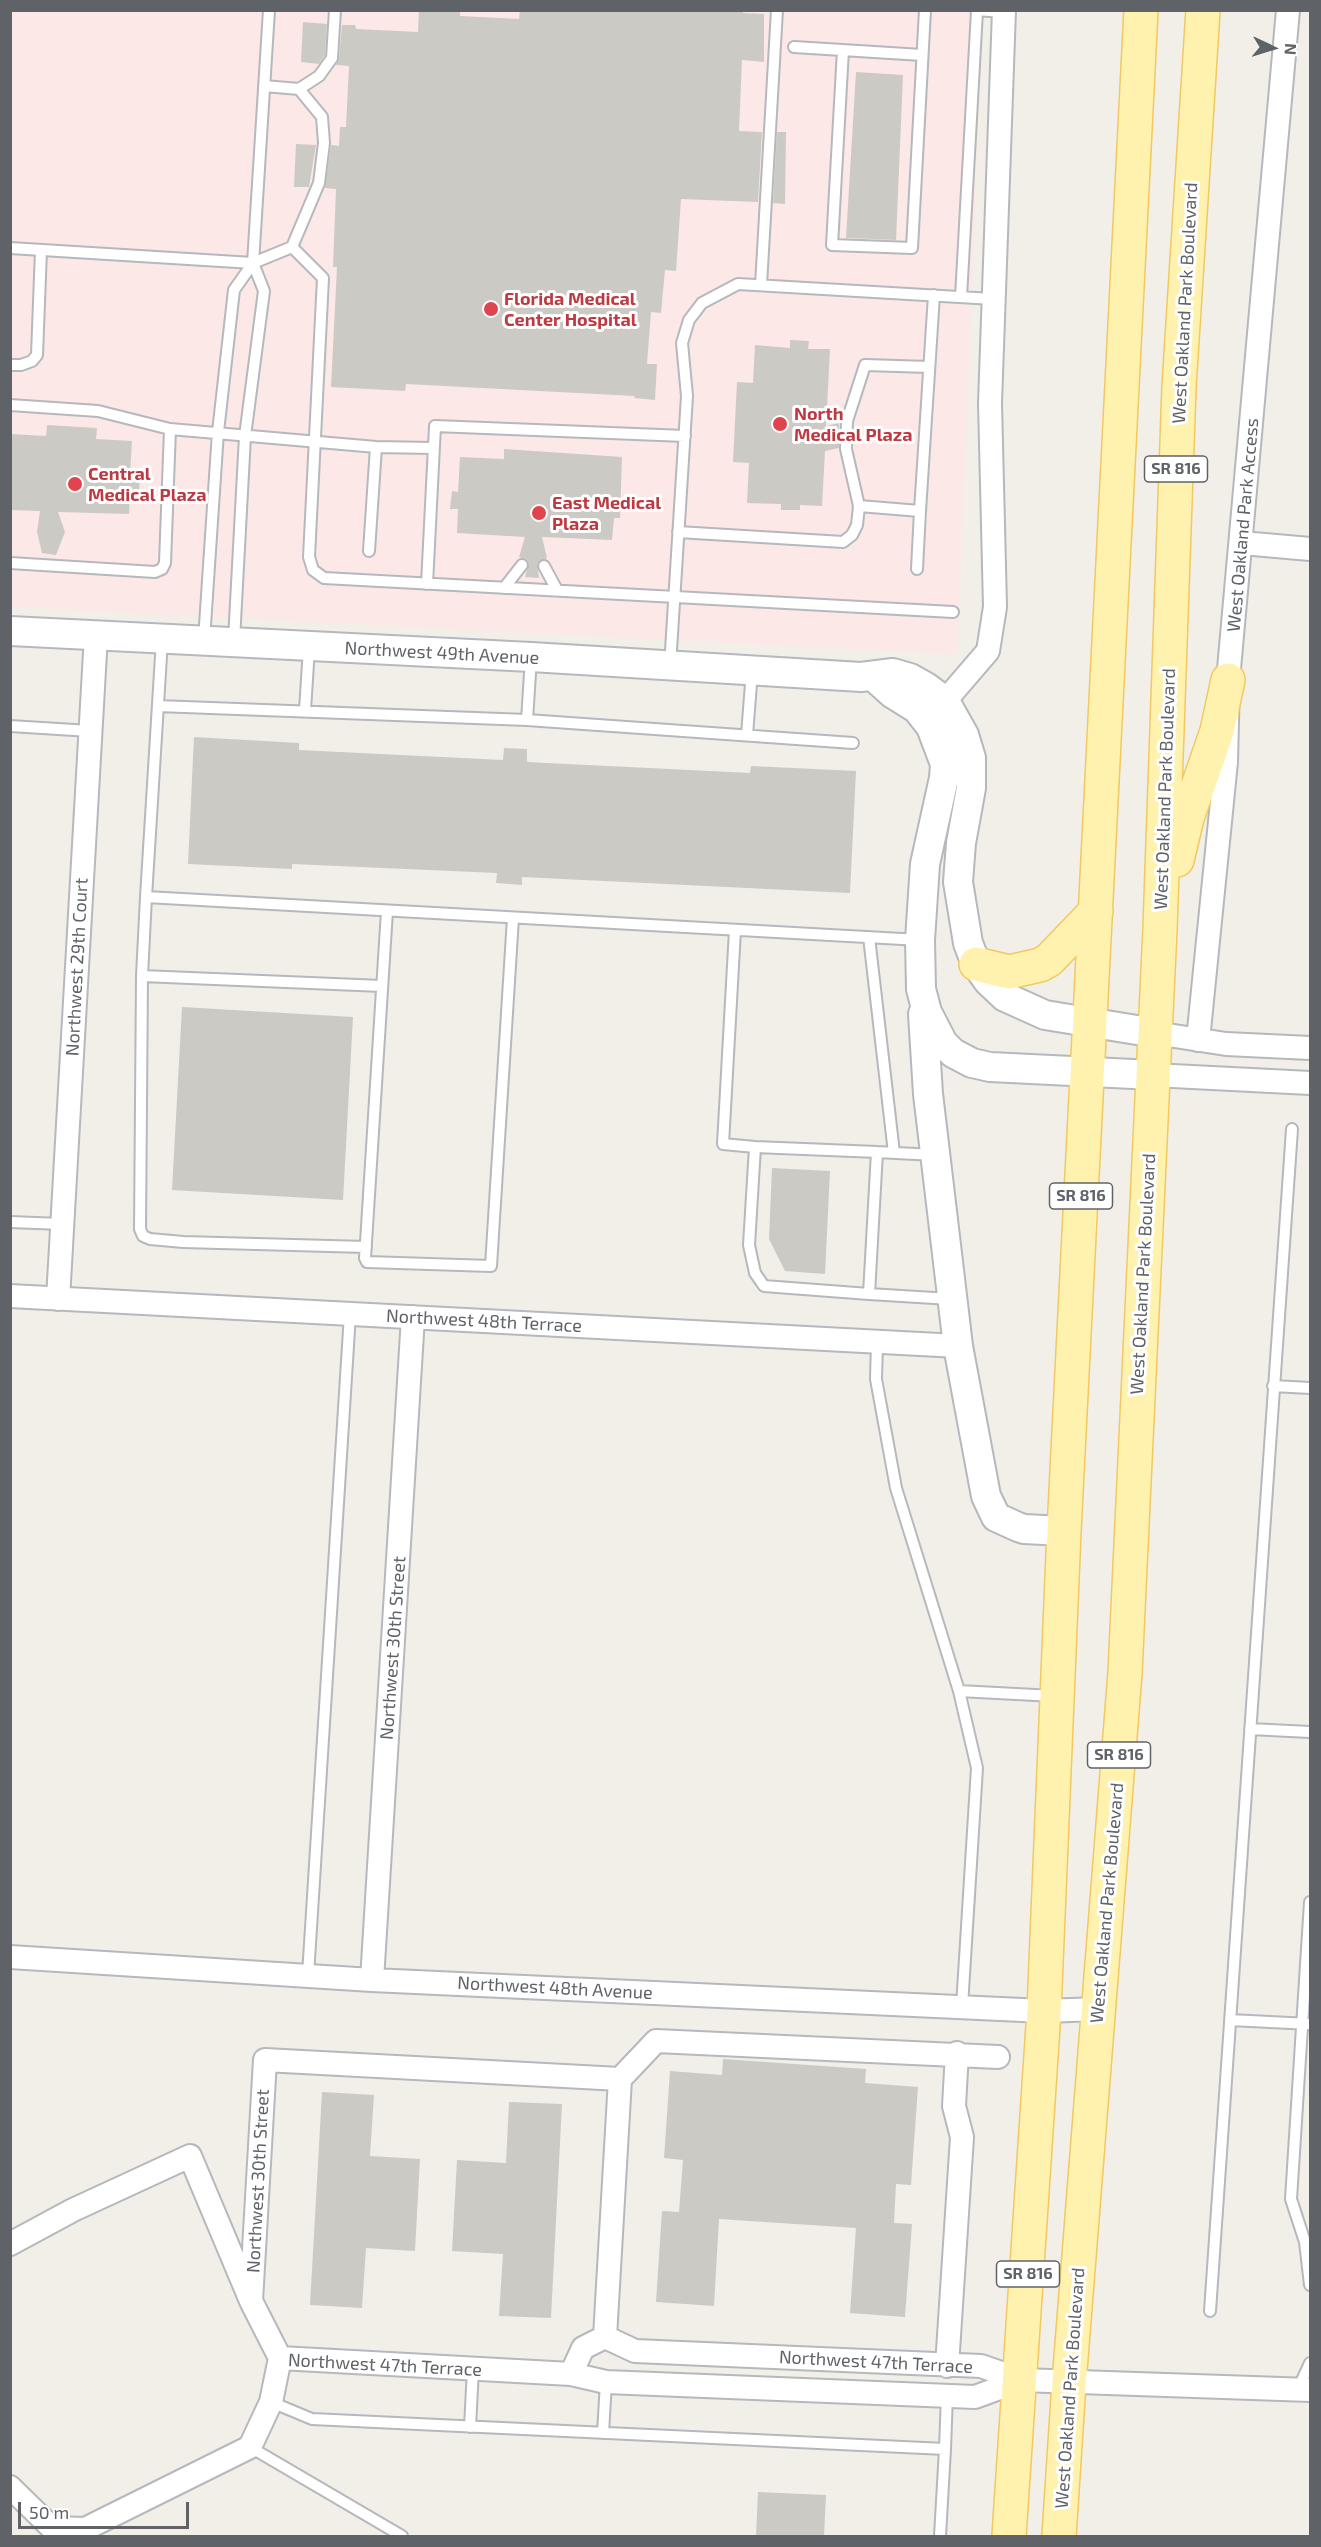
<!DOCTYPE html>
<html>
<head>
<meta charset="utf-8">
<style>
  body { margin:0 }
  #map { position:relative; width:1321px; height:2547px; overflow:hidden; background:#f1efe8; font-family:"Exo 2",sans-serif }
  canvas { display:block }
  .frame { position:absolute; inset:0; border:12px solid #5f6368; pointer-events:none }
  .north { position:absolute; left:1243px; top:18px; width:60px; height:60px; -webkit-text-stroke:4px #fff; paint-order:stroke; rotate:94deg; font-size:16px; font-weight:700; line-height:24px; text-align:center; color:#5f6368 }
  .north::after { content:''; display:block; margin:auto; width:21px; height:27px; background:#5f6368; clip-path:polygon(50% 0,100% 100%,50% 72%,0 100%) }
  .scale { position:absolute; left:18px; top:2502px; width:171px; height:27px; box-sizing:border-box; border:3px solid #5f6368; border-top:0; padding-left:8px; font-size:18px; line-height:21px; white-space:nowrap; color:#5f6368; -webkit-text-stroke:4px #fff; paint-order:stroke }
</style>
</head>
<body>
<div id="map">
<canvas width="1321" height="2547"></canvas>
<div class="frame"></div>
<div class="north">N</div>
<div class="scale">50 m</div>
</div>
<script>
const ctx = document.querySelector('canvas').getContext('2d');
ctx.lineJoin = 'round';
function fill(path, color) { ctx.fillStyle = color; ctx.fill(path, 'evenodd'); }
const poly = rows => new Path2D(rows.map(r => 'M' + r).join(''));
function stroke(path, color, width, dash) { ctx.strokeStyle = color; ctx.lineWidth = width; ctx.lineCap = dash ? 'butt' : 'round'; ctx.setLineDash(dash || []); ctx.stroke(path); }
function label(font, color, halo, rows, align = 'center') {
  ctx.font = font + ' "Exo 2",sans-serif'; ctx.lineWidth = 6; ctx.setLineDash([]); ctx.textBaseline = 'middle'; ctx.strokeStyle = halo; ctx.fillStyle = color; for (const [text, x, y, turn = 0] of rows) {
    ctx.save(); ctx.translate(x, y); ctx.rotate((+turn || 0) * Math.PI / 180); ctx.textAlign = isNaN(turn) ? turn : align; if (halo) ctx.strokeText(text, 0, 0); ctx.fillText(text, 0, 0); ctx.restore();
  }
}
fill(poly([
  [10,11,983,11,957,654,11,607]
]), '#fce8e6');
fill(poly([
  [419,10,460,10,460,16,519,19,520,10,743,10,743,13,764,14,764,62,742,60,739,131,762,132,758,202,681,199,676,271,665,270,661,313,651,312,647,364,657,364,655,400,634,398,635,396,406,384,405,391,331,387,337,267,333,267,336,189,325,188,331,145,339,146,340,127,346,127,349,66,336,65,339,58,342,25,355,25,356,29,418,32],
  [303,22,327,24,325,55,319,64,301,62],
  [856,72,903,75,896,240,846,238],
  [777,132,786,132,785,204,773,203],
  [296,144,316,145,309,187,294,187],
  [790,340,809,341,808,349,830,349,826,426,839,423,839,448,825,451,822,506,800,505,800,510,781,510,781,504,747,503,749,463,733,462,737,382,753,383,755,345,790,348],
  [47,425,97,428,96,439,132,441,130,474,140,475,139,495,130,494,129,514,58,512,65,532,56,555,42,553,37,532,40,511,10,510,10,434,46,436],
  [504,449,622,457,620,518,614,518,612,540,542,537,547,558,537,563,539,578,525,577,529,563,526,559,519,557,525,537,457,533,458,509,450,509,452,491,458,492,460,457,504,459],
  [194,737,299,743,299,750,503,760,504,748,527,749,527,762,750,773,751,766,856,771,850,893,522,877,522,885,496,883,497,873,292,864,292,869,188,864],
  [182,1007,353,1017,343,1200,172,1190],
  [772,1168,830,1171,825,1274,785,1271,769,1239],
  [723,2059,866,2069,865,2083,918,2087,911,2185,896,2184,894,2223,912,2224,905,2317,850,2313,856,2228,719,2219,714,2306,656,2302,662,2211,679,2212,683,2160,664,2158,670,2071,722,2075],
  [322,2092,374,2095,370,2156,420,2159,415,2251,366,2248,362,2308,310,2305],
  [509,2102,562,2104,551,2318,499,2316,503,2254,452,2251,457,2160,506,2163],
  [758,2492,826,2495,824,2536,756,2536]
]), '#cccac5');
const service = poly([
  [976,10,1003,12],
  [794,47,922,55],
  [843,50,832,245,912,248,925,10],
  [264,86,299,89,322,117,324,143,319,183,292,247],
  [299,89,319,76,332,58,335,10],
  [10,248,253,263,264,291,245,436,234,640],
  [253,263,269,10],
  [761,285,777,10],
  [961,297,977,11],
  [10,365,21,365,32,361,37,355,41,250],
  [10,405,98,411,170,429,376,447,433,448],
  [859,506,920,511,934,295],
  [678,532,843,542,852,535,857,525,859,506,846,449,847,421,865,365,929,367],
  [369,551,376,447],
  [10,563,155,572,162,569,165,563,170,429],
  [544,566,557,590],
  [917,569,920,511],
  [427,584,435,426,685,436],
  [504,588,522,565],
  [162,640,146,897,920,940],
  [204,640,218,432,234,290,253,263,292,247,323,278,309,557,313,570,324,578,953,612],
  [670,666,687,396,682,343,689,320,702,303,738,284,993,299],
  [158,706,527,720,853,743],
  [305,710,309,648],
  [527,720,531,658],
  [10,726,90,731],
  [747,735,752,671],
  [146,897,142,976,382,986],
  [387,911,365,1258,367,1262,491,1266,513,918],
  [735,930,723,1144,755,1147],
  [869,937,894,1153],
  [142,976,140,1229,143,1236,150,1239,183,1242,366,1247],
  [877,1152,869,1294,764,1286,755,1273,749,1245,755,1147,877,1152,935,1155],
  [10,1222,62,1224],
  [869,1294,950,1299],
  [877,1342,876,1379,896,1488,959,1691,1054,1696],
  [1273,1386,1310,1388],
  [959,1691,977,1768,962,2006],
  [1250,1729,1310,1732],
  [1310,1902,1291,2199,1305,2242,1310,2285],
  [308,1975,350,1314],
  [1230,2020,1310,2024],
  [1210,2311,1292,1129],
  [1298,2389,1310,2363],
  [271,2402,312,2419,945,2449,947,2395],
  [470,2427,473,2369],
  [603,2433,606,2382],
  [250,2447,402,2536],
  [940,2536,945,2449]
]);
const minor = poly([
  [1242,543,1310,549],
  [945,701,988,651,995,607,990,403,1004,10],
  [1155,1033,1226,1044,1310,1048],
  [1198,1040,1226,762,1228,680,1288,10],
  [1153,1075,1310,1083],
  [10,1296,958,1346],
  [58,1299,96,635],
  [10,1957,372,1980,1044,2011,1099,2009],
  [372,1980,413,1317],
  [10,2244,73,2210,190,2156,251,2301,280,2358],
  [251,2301,265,2060,620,2079,656,2041,998,2057],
  [605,2337,635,2351,981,2366,1021,2380,1310,2390],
  [605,2337,620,2079],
  [280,2358,571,2374,583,2348,605,2337],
  [947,2366,962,2137,954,2106,957,2053],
  [571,2374,606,2382,975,2397,1021,2380],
  [10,2487,52,2528,85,2529,250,2447,271,2402,280,2358]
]);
const tertiary = poly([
  [10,631,531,657,861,677,893,673,910,678,926,687,945,701,964,735,971,758,971,788,961,843,958,882,968,943,976,964,988,981,1005,997,1045,1015,1155,1033],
  [873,676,893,694,917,709,931,727,945,764,944,778,925,864,920,940,921,989,927,1012,943,1043,953,1053,972,1063,990,1067,1153,1075],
  [923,1014,928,1094,958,1346,986,1496,996,1517,1018,1527,1024,1529,1064,1531]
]);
const primary = poly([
  [1177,860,1187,818,1217,731,1228,680],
  [976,964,1009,972,1040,965,1049,960,1096,911],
  [1009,2536,1044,2011,1064,1531,1141,10],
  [1059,2536,1069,2383,1125,1673,1160,929,1179,387,1203,10]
]);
stroke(service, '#b5b8bc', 14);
stroke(minor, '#b5b8bc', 26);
stroke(tertiary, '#b5b8bc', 32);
stroke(primary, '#f2c960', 36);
stroke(service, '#fff', 10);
stroke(minor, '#fff', 22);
stroke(tertiary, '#fff', 28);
stroke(primary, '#fff2af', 33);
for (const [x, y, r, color] of [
  [491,309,8,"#e0444e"],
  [780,424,8,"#e0444e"],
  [75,484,8,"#e0444e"],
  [539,513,8,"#e0444e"]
]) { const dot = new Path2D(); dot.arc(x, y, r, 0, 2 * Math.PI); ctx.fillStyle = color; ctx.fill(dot); stroke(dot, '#fff', 2); }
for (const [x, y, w] of [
  [1176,469,63],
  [1081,1196,63],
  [1119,1755,63],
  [1028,2274,63]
]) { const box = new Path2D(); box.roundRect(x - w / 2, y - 13, w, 26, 4.5); ctx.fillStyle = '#fff'; ctx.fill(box); stroke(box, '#5f6368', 1.5); }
label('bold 16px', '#5f6368', null, [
  ["SR 816",1176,469],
  ["SR 816",1081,1196],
  ["SR 816",1119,1755],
  ["SR 816",1028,2274]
]);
label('bold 18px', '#be3a42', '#fff', [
  ["Florida Medical",504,299],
  ["Center Hospital",504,320],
  ["North",794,414],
  ["Medical Plaza",794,435],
  ["Central",88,474],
  ["Medical Plaza",88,495],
  ["East Medical",552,503],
  ["Plaza",552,524]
], 'left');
label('18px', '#5f6368', '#fff', [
  ["West Oakland Park Boulevard",1185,303,-87],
  ["West Oakland Park Access",1243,525,-85],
  ["Northwest 49th Avenue",442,653,3],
  ["West Oakland Park Boulevard",1165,789,-88],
  ["Northwest 29th Court",77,967,-87],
  ["West Oakland Park Boulevard",1143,1274,-87],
  ["Northwest 48th Terrace",484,1321,3],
  ["Northwest 30th Street",393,1648,-86],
  ["West Oakland Park Boulevard",1107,1903,-85],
  ["Northwest 48th Avenue",555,1988,3],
  ["Northwest 30th Street",258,2181,-87],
  ["Northwest 47th Terrace",876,2362,3],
  ["Northwest 47th Terrace",385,2365,3],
  ["West Oakland Park Boulevard",1070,2388,-86]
]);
</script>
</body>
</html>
